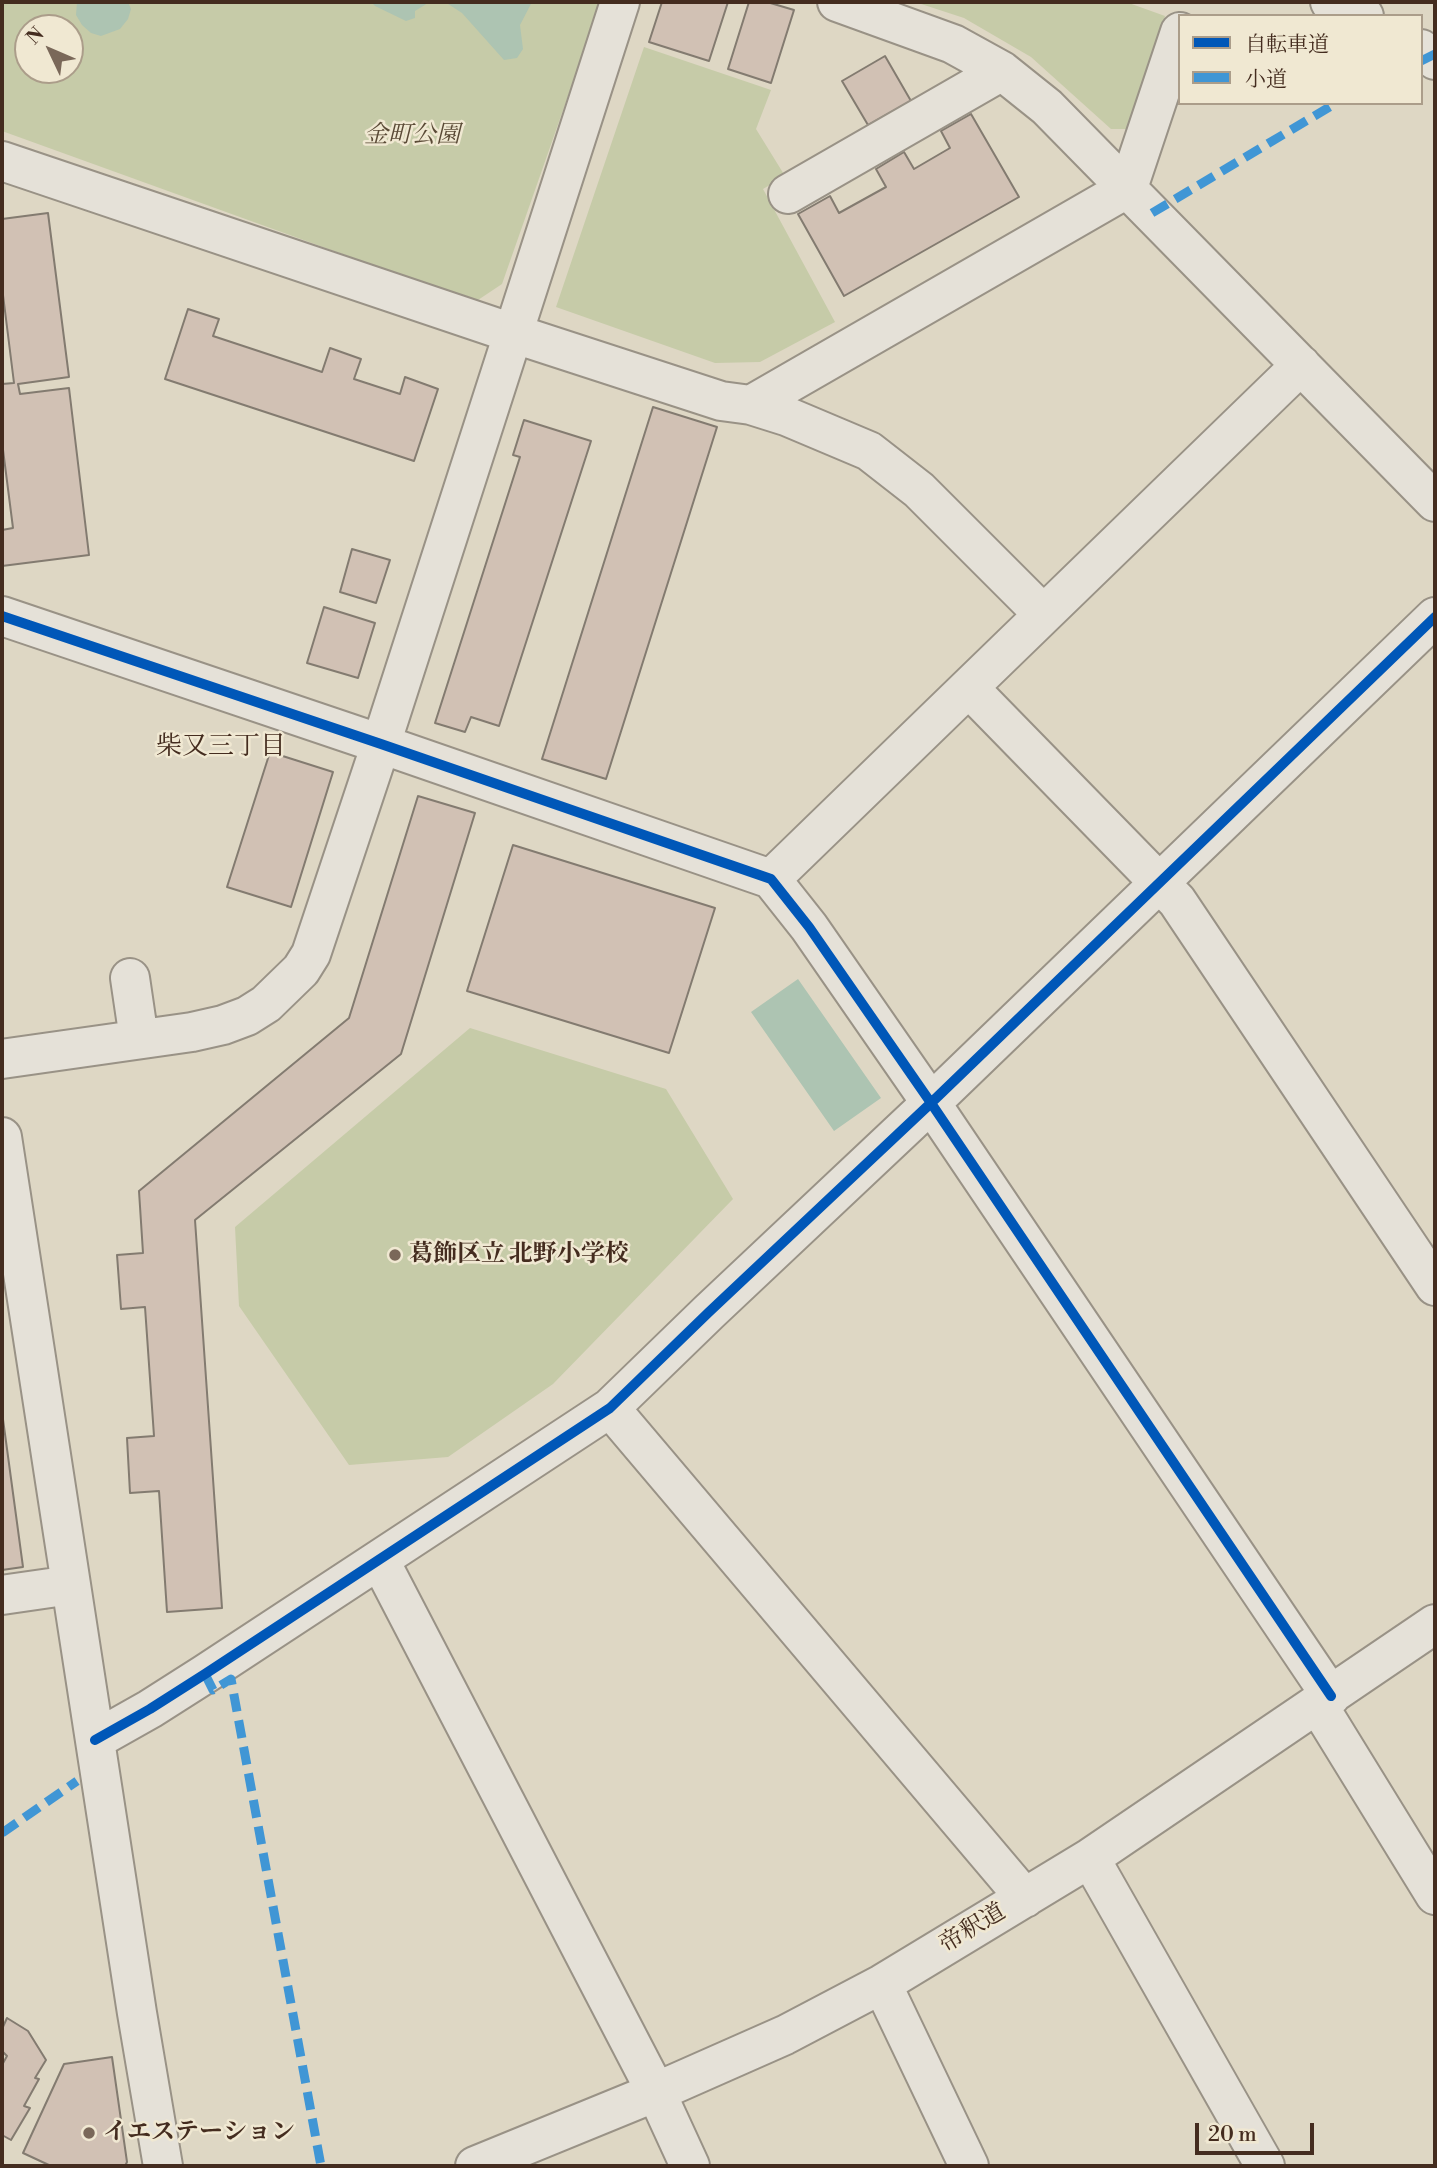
<!DOCTYPE html>
<html>
<head>
<meta charset="utf-8">
<style>
  body { margin:0 }
  #map { position:relative; width:1437px; height:2168px; overflow:hidden; background:#ded7c4; font-family:"Libre Bodoni","Noto Serif JP",serif }
  canvas { display:block }
  .frame { position:absolute; inset:0; border:4px solid #442c1f; pointer-events:none }
  .legend { position:absolute; left:1178px; top:14px; width:245px; height:91px; box-sizing:border-box; background:#f0e8d2; border:2px solid #ab9d8a; margin:0; padding:9px 12px; list-style:none; font-size:21px; color:#442c1f }
  .legend li { display:flex; align-items:center; gap:14px; height:35px }
  .legend b { width:35px; border:2px solid #ab9d8a }
  .north { position:absolute; left:14px; top:14px; width:70px; height:70px; box-sizing:border-box; background:#f0e8d2; border:2px solid #ab9d8a; border-radius:50%; rotate:314deg; font-size:19px; font-weight:700; line-height:28px; text-align:center; color:#442c1f }
  .north::after { content:''; display:block; margin:auto; width:24px; height:32px; background:#7a6859; clip-path:polygon(50% 0,100% 100%,50% 72%,0 100%) }
  .scale { position:absolute; left:1195px; top:2123px; width:119px; height:32px; box-sizing:border-box; border:4px solid #442c1f; border-top:0; padding-left:9px; font-size:21px; line-height:24px; white-space:nowrap; color:#442c1f; -webkit-text-stroke:5px #f0e8d2; paint-order:stroke }
</style>
</head>
<body>
<div id="map">
<canvas width="1437" height="2168"></canvas>
<div class="frame"></div>
<ul class="legend">
<li><b style="height:9px;background:#0057b8"></b>自転車道</li>
<li><b style="height:9px;background:#4096d5"></b>小道</li>
</ul>
<div class="north">N</div>
<div class="scale">20 m</div>
</div>
<script>
const ctx = document.querySelector('canvas').getContext('2d');
ctx.lineJoin = 'round';
function fill(path, color) { ctx.fillStyle = color; ctx.fill(path, 'evenodd'); }
const poly = rows => new Path2D(rows.map(r => 'M' + r).join(''));
function stroke(path, color, width, dash) { ctx.strokeStyle = color; ctx.lineWidth = width; ctx.lineCap = dash ? 'butt' : 'round'; ctx.setLineDash(dash || []); ctx.stroke(path); }
function label(font, color, halo, rows, align = 'center') {
  ctx.font = font + ' "Libre Bodoni","Noto Serif JP",serif'; ctx.lineWidth = 5; ctx.setLineDash([]); ctx.textBaseline = 'middle'; ctx.strokeStyle = halo; ctx.fillStyle = color; for (const [text, x, y, turn = 0] of rows) {
    ctx.save(); ctx.translate(x, y); ctx.rotate((+turn || 0) * Math.PI / 180); ctx.textAlign = isNaN(turn) ? turn : align; if (halo) ctx.strokeText(text, 0, 0); ctx.fillText(text, 0, 0); ctx.restore();
  }
}
fill(poly([
  [2,2,601,2,502,284,475,302,2,131],
  [28,28,70,28,70,70,28,70],
  [915,2,1126,2,1165,16,1128,129,1111,129,1031,57,964,18],
  [644,47,771,90,756,129,785,176,763,189,835,322,760,362,715,363,556,307],
  [470,1028,666,1089,733,1199,553,1384,448,1457,349,1465,239,1306,235,1227]
]), '#c6cba8');
fill(poly([
  [77,2,128,2,131,9,128,19,120,29,101,36,91,33,82,25,76,15],
  [371,2,532,2,520,25,523,49,517,58,504,60,462,13,445,2,428,3,415,11,415,18,406,21,375,6],
  [798,979,881,1098,834,1131,751,1012]
]), '#adc4b2');
const building = poly([
  [662,2,728,2,709,61,649,42,662,2],
  [749,2,767,2,794,10,771,83,728,69,749,2],
  [885,56,911,101,868,125,842,81,885,56],
  [971,114,1019,197,844,296,798,214,830,196,839,213,886,187,876,169,904,152,914,169,950,148,941,131,971,114],
  [48,213,69,377,18,384,20,394,69,388,89,555,2,566,2,530,13,528,2,442,2,384,14,383,2,287,2,219,48,213],
  [188,309,219,319,213,336,322,372,330,348,361,359,354,379,400,394,405,377,438,389,414,461,165,379,188,309],
  [653,407,717,427,606,779,542,759,653,407],
  [524,420,591,441,499,726,471,717,465,732,435,723,520,457,513,455,524,420],
  [352,549,390,560,376,603,340,592,352,549],
  [324,607,375,623,358,678,307,663,324,607],
  [270,752,333,772,291,907,227,887,270,752],
  [418,796,475,813,401,1054,195,1220,222,1608,167,1612,159,1491,130,1493,127,1438,154,1436,145,1307,121,1309,117,1255,143,1253,139,1191,349,1018,418,796],
  [513,845,715,908,669,1053,467,991,513,845],
  [2,1412,23,1567,2,1570,2,1412],
  [7,2018,28,2031,46,2060,35,2078,39,2079,24,2106,30,2108,11,2140,2,2135,2,2065,7,2056,2,2051,2,2029,7,2018],
  [112,2057,127,2162,125,2166,51,2166,23,2153,64,2064,112,2057]
]);
fill(building, '#d1c1b4');
stroke(building, '#837b70', 2);
const minor = poly([
  [837,2,953,44,1002,71,1047,107,1435,502],
  [1330,2,1364,16],
  [1421,49,1435,60],
  [2,161,512,333,721,401,751,405,1128,188,1180,32],
  [788,194,1002,71],
  [751,405,786,416,869,451,919,490,1043,614],
  [2,616,381,744,771,879,809,927,931,1103,1331,1696],
  [969,688,1177,901,1435,1286],
  [771,879,1301,365],
  [130,978,139,1039],
  [2,1059,192,1032,223,1025,247,1016,266,1004,301,970,311,954,381,744,620,2],
  [2,1137,137,2013,163,2166],
  [610,1408,1025,1898],
  [380,1561,656,2092,690,2166],
  [2,1595,71,1585],
  [1318,1705,1435,1895],
  [95,1740,150,1709,205,1674,610,1408,709,1312,931,1103,1435,617],
  [1090,1858,1265,2166],
  [882,1984,969,2166],
  [475,2166,656,2092,785,2035,882,1984,1090,1858,1435,1624]
]);
stroke(minor, '#999286', 42);
stroke(minor, '#e5e1d8', 38);
stroke(poly([
  [1421,61,1435,54],
  [1152,213,1336,103],
  [205,1674,213,1690,231,1679,321,2166],
  [2,1833,77,1781]
]), '#4096d5', 9, [18, 9]);
stroke(poly([
  [2,616,381,744,771,879,809,927,931,1103,1331,1696],
  [95,1740,150,1709,205,1674,610,1408,709,1312,931,1103,1435,617]
]), '#0057b8', 10);
for (const [x, y, r, color] of [
  [395,1255,7,"#7a6859"],
  [89,2133,7,"#7a6859"]
]) { const dot = new Path2D(); dot.arc(x, y, r, 0, 2 * Math.PI); ctx.fillStyle = color; ctx.fill(dot); stroke(dot, '#f0e8d2', 2.5); }
label('italic 24px', '#5a4a36', '#f0e8d2', [
  ["金町公園",412,136]
]);
label('bold 24px', '#442c1f', '#f0e8d2', [
  ["葛飾区立 北野小学校",409,1255],
  ["イエステーション",103,2133]
], 'left');
label('24px', '#442c1f', '#f0e8d2', [
  ["帝釈道",973,1929,-31]
]);
label('26px', '#442c1f', '#f0e8d2', [
  ["柴又三丁目",221,748]
]);
</script>
</body>
</html>
